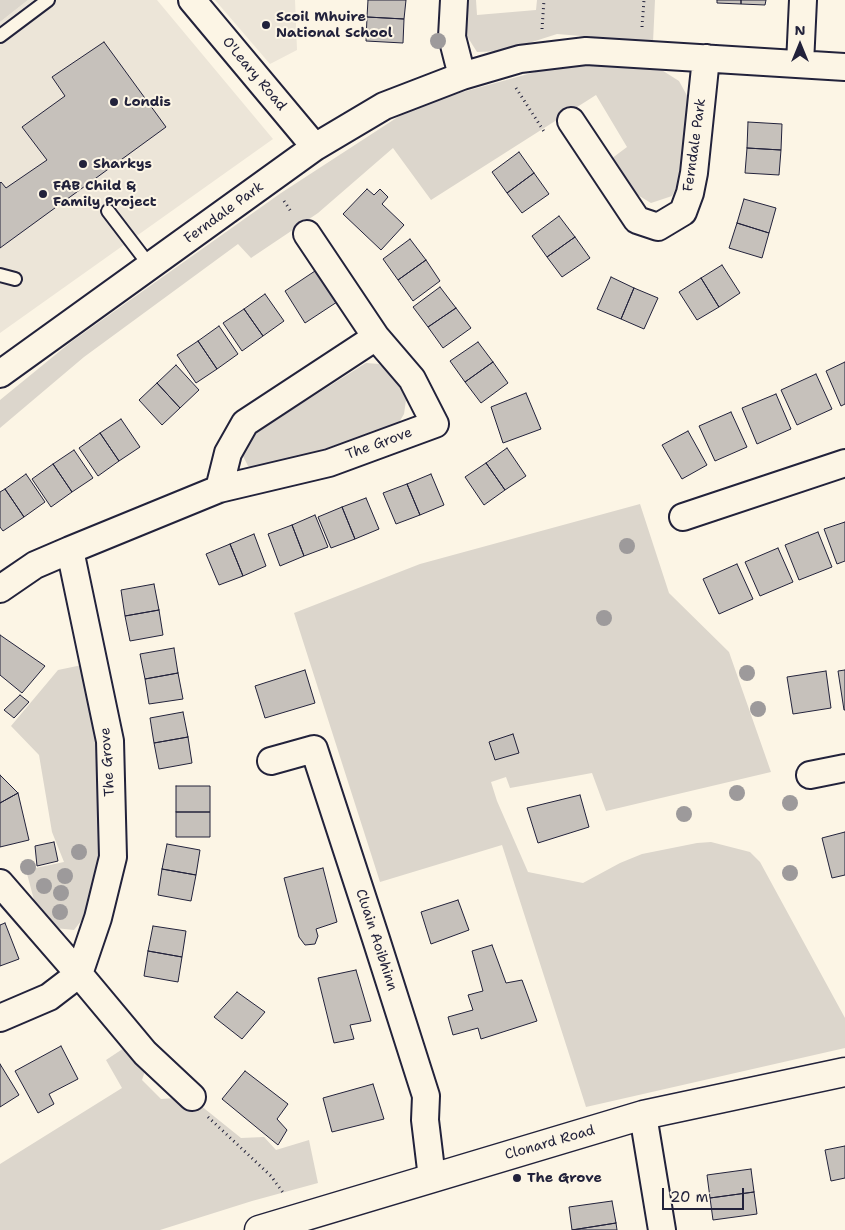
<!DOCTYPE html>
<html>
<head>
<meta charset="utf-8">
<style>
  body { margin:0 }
  #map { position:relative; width:845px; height:1230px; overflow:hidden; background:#fcf5e5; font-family:"Shantell Sans",sans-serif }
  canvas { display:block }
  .north { position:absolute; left:775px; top:20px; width:50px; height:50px; -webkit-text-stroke:4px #fcf5e5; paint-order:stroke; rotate:0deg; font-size:14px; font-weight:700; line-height:20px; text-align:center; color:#22223b }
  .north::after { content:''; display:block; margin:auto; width:18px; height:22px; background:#22223b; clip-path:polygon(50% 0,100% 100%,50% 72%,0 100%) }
  .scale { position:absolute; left:662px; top:1188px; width:82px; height:22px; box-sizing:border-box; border:2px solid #22223b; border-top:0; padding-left:6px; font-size:15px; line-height:18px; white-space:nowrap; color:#22223b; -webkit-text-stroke:4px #fcf5e5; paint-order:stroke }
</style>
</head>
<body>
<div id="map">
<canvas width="845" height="1230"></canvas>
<div class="north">N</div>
<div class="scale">20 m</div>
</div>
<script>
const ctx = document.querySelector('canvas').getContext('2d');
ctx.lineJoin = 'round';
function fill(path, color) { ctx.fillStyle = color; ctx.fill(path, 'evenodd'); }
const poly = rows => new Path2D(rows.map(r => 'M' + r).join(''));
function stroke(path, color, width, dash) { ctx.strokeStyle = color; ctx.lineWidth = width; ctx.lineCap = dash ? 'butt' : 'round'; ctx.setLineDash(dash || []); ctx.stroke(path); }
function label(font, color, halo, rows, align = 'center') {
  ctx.font = font + ' "Shantell Sans",sans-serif'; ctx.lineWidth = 4; ctx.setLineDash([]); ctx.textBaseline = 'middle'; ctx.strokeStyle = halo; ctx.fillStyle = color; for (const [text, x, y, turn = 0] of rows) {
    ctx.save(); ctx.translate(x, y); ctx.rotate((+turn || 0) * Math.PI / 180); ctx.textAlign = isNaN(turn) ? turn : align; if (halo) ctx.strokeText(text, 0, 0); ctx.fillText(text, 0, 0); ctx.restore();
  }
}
fill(poly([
  [28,0,157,0,273,139,0,333,0,22],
  [215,0,295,0,297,50,270,64]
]), '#ece5d8');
fill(poly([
  [0,0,28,0,0,22],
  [464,0,476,0,477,15,536,10,537,0,655,0,653,42,557,34,504,51,477,52,465,33],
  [568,63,660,69,679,81,690,101,682,176,672,196,651,203,631,191,611,159,627,147,596,95,431,200,393,148,318,213,251,258,238,244,84,357,0,428,0,400,71,342,281,193,404,113,441,98],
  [366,363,379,364,395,378,406,400,404,414,398,424,259,471,248,466,242,454,246,441,258,431],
  [640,504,669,593,729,652,771,772,606,811,592,773,510,788,506,777,491,782,497,801,528,872,583,883,620,863,642,854,697,843,711,842,750,852,760,862,845,1018,845,1048,586,1107,502,845,380,882,294,613,420,564],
  [82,665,97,743,102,849,85,916,74,930,55,928,38,915,26,870,64,862,52,832,39,755,11,726,58,670],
  [124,1048,145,1071,142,1080,161,1099,175,1098,189,1111,200,1105,241,1138,264,1137,276,1150,309,1140,318,1183,252,1201,160,1230,0,1230,0,1164,122,1088,106,1060]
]), '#dcd6cc');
const building = poly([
  [368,0,406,0,404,19,367,17,368,0],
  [717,0,741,0,741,4,717,3,717,0],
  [741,0,766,0,765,5,741,4,741,0],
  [367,17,404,19,403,43,366,41,367,17],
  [104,42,166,127,0,248,0,183,1,182,6,188,47,160,22,127,65,96,52,77,104,42],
  [748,122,782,124,781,150,747,148,748,122],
  [747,148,781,150,779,175,745,173,747,148],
  [519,152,534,173,507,193,492,172,519,152],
  [534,173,549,194,522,213,507,193,534,173],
  [367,189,374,195,380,189,388,197,382,204,404,225,381,250,343,214,367,189],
  [744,199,776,208,769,233,737,223,744,199],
  [559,216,575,237,547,257,532,236,559,216],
  [737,223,769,233,762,258,729,248,737,223],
  [575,237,590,258,562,277,547,257,575,237],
  [410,239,426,260,398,280,383,259,410,239],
  [426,260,440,281,413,301,398,280,426,260],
  [722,265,740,293,719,307,701,278,722,265],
  [315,271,337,302,305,323,285,291,315,271],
  [611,277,634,288,621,319,597,309,611,277],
  [701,278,719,307,697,320,679,292,701,278],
  [440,287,456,308,428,327,413,307,440,287],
  [634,288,658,298,644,329,621,319,634,288],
  [265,294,284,321,263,336,244,309,265,294],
  [456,308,471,328,443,348,428,327,456,308],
  [244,309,263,336,242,351,223,323,244,309],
  [219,326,238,354,217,369,198,341,219,326],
  [198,341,217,369,196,383,177,355,198,341],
  [478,342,493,362,465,382,450,361,478,342],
  [493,362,508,383,481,403,465,382,493,362],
  [845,362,845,404,841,406,826,371,845,362],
  [176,365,199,390,180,408,157,383,176,365],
  [816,374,832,409,797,425,781,390,816,374],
  [157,383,180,408,162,425,139,400,157,383],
  [526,393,541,429,503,443,491,407,526,393],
  [776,394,791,429,757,444,742,408,776,394],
  [731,412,747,447,715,461,699,426,731,412],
  [121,419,140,447,119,461,100,433,121,419],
  [688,431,707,465,682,479,662,445,688,431],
  [100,433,119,461,98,476,79,448,100,433],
  [507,448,526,476,505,490,486,463,507,448],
  [74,450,93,478,72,492,53,464,74,450],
  [486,463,505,490,484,505,465,477,486,463],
  [53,464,72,492,51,507,32,479,53,464],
  [26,474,45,502,24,517,5,489,26,474],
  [431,474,444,505,420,515,407,484,431,474],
  [407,484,420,515,396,524,383,493,407,484],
  [5,489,24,517,3,531,0,527,0,492,5,489],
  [366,498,379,529,355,539,342,507,366,498],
  [342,507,355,539,331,548,318,517,342,507],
  [315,515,328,547,304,556,292,525,315,515],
  [845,522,845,561,837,564,824,529,845,522],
  [292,525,304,556,280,566,268,534,292,525],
  [818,532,832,567,799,580,785,545,818,532],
  [254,534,266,566,243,576,230,544,254,534],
  [230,544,243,576,219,585,206,554,230,544],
  [778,548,793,582,760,596,745,562,778,548],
  [737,564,753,599,719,614,703,579,737,564],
  [154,584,159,610,125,616,121,590,154,584],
  [159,610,163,635,130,641,125,616,159,610],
  [0,635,45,666,22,693,0,675,0,635],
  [174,648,178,673,145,679,140,654,174,648],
  [305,670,315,703,265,718,255,686,305,670],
  [845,670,845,710,844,710,838,671,845,670],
  [826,671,831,708,793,714,787,677,826,671],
  [178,673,183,699,149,704,145,679,178,673],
  [20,695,29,702,14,718,4,710,20,695],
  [183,712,188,737,154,743,150,718,183,712],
  [513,734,519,753,495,760,489,742,513,734],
  [188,737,192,763,159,769,154,743,188,737],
  [0,775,18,793,0,803,0,775],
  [176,786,210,786,210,812,176,812,176,786],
  [18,793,29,840,0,847,0,803,18,793],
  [580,795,589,827,538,843,527,808,580,795],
  [176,812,210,812,210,837,176,837,176,812],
  [845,832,845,875,832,878,822,838,845,832],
  [54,842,58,861,37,866,35,846,54,842],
  [167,844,200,850,196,875,162,869,167,844],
  [323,868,337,922,316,929,318,936,315,944,305,945,299,937,284,878,323,868],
  [162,869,196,875,191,901,158,895,162,869],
  [458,900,469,930,431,944,421,912,458,900],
  [5,923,19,959,0,966,0,925,5,923],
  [153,926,186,931,182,957,148,951,153,926],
  [492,945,506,983,522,980,537,1021,481,1039,478,1028,453,1035,448,1017,473,1010,468,995,483,991,472,951,492,945],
  [148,951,182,957,178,982,144,976,148,951],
  [356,970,371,1021,350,1025,354,1039,334,1043,318,978,356,970],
  [237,992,265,1012,242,1039,214,1017,237,992],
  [61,1046,78,1079,49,1094,54,1104,38,1113,15,1071,61,1046],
  [0,1064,19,1095,0,1107,0,1064],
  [245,1071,288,1104,277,1119,287,1130,278,1145,222,1099,245,1071],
  [373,1084,384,1119,332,1132,323,1098,373,1084],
  [845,1146,845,1178,831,1181,825,1150,845,1146],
  [751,1169,754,1192,710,1198,707,1175,751,1169],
  [754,1192,757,1214,713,1220,710,1198,754,1192],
  [612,1201,616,1223,572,1230,569,1207,612,1201],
  [616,1223,617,1230,572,1230,616,1223]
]);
fill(building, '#c6c1bb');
stroke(building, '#22223b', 1);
const lane = poly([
  [0,36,48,0],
  [108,211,150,266],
  [0,275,15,279]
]);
const street = poly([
  [192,0,315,147],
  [454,0,452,37,462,76],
  [800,64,803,0],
  [571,121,637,220,658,227,683,212,690,193,694,173,706,58],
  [307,234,376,337],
  [0,374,315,147,384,106,462,76,520,59,586,51,845,67],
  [683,517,845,463],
  [0,589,35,565,70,550],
  [271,761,314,749,376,939,426,1096,425,1120,432,1178],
  [810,775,845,768],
  [0,883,79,974,145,1053,192,1097],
  [0,1018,49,997,79,974,98,918,113,857,110,741,70,550,219,489,329,463,435,424,412,379,376,337,245,423,228,453,219,489],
  [643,1115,662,1230]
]);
const secondary = poly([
  [259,1230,643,1115,845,1072]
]);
stroke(lane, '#22223b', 16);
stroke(street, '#22223b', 30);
stroke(secondary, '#22223b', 31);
stroke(poly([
  [642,27,644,0],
  [542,29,544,0],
  [516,88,545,133],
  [284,201,292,213],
  [208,1117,271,1176,284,1194]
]), '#22223b', 3, [1, 4]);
stroke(lane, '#fcf5e5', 12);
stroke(street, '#fcf5e5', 26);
stroke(secondary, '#fcf5e5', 28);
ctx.fillStyle = '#9d9a9b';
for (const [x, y] of [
  [438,41],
  [627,546],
  [604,618],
  [747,673],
  [758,709],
  [737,793],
  [790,803],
  [684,814],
  [79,852],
  [28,867],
  [790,873],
  [65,876],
  [44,886],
  [61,893],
  [60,912]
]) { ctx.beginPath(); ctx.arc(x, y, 8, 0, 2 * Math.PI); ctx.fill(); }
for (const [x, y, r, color] of [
  [266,25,5,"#22223b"],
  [114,102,5,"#22223b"],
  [83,164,5,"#22223b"],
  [43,194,5,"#22223b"],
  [517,1178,5,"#22223b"]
]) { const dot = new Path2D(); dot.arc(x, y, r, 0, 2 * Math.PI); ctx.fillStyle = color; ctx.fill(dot); stroke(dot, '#fcf5e5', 2); }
label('bold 14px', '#22223b', '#fcf5e5', [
  ["Scoil Mhuire",276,17],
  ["National School",276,33],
  ["Londis",124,102],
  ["Sharkys",93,164],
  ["FAB Child &",53,186],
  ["Family Project",53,202],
  ["The Grove",527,1178]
], 'left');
label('14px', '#22223b', '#fcf5e5', [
  ["O'Leary Road",254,74,50],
  ["Ferndale Park",695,145,-82],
  ["Ferndale Park",224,213,-36],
  ["The Grove",379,444,-20],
  ["The Grove",108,762,-94],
  ["Cluain Aoibhinn",376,940,72],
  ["Clonard Road",550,1143,-16]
]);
</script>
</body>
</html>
